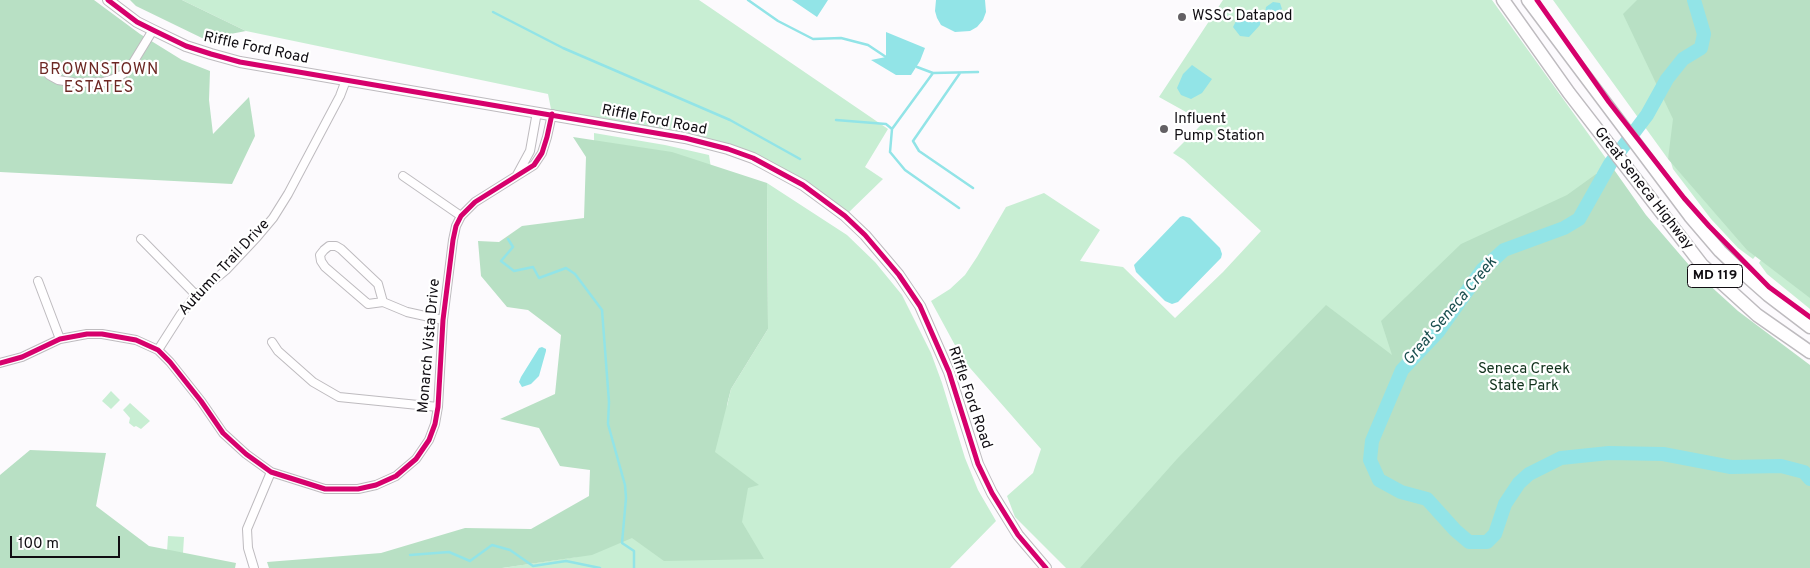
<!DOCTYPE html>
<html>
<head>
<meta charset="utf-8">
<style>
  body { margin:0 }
  #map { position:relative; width:1810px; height:568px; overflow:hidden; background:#fcfafd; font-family:Overpass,sans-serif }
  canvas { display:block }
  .scale { position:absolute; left:10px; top:536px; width:110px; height:22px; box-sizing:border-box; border:2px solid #100d12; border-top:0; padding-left:6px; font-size:15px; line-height:18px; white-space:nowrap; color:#100d12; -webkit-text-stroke:4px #fff; paint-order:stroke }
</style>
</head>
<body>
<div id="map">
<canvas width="1810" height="568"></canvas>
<div class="scale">100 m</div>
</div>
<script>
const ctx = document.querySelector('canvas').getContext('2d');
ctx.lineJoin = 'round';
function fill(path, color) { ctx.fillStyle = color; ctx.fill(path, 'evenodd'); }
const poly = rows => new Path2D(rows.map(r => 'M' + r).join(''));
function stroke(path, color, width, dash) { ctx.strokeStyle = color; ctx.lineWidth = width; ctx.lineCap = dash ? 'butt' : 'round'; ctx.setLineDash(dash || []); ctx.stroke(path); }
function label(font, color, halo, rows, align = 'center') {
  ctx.font = font + ' Overpass,sans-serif'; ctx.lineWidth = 4.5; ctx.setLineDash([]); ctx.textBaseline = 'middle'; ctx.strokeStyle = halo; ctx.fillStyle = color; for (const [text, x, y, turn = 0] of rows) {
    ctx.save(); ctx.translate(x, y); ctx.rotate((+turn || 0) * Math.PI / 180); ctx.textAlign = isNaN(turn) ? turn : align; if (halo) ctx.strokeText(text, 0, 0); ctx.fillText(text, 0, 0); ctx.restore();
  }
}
fill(poly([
  [182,0,699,0,888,129,865,167,883,179,845,216,825,200,728,149,552,114,548,94,246,31],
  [1223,0,1492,0,1610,164,1596,174,1810,568,1066,568,1015,517,1007,496,1033,473,1041,449,963,360,931,301,950,289,965,275,977,257,1006,207,1044,193,1100,230,1080,261,1123,267,1175,318,1223,272,1261,231,1184,160,1173,153,1204,122,1159,97],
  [1553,0,1810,0,1810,309,1767,274,1759,263,1763,257,1758,253,1753,259,1738,248,1711,219,1673,169,1669,156,1668,159],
  [594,133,665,145,709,155,729,288,727,406,731,389,768,329,767,183,847,235,875,262,902,295,931,353,942,383,965,458,978,490,996,521,950,568,502,568,576,557,624,436,596,346],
  [111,391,120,400,111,409,102,401],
  [130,403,150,421,141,429,136,426,134,427,129,423,130,418,123,410],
  [168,536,184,537,183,553,167,552]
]), '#c8eed3');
fill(poly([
  [0,0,94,0,140,34,182,60,210,71,209,100,213,134,249,97,255,136,232,184,0,172],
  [130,0,182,0,246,31,204,39,136,6],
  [1637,0,1810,0,1810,298,1747,250,1668,159,1673,119,1623,14],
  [573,137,672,152,767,183,768,329,731,389,715,452,759,485,748,488,742,522,764,559,664,561,632,538,592,555,502,568,269,568,267,562,381,553,465,528,531,529,589,496,590,470,560,466,539,428,500,419,555,394,561,335,528,310,507,307,481,276,478,241,499,242,522,226,584,218,586,157],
  [1610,164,1646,215,1695,272,1738,311,1810,365,1810,568,1080,568,1177,459,1326,305,1392,355,1381,321,1461,244,1567,195],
  [30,450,106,453,96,506,149,546,236,563,235,568,0,568,0,475]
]), '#b8e0c4');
fill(poly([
  [792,0,828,0,817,17],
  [936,0,985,0,986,12,983,20,977,27,970,31,955,32,941,25,937,18,935,11],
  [1273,2,1280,3,1282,9,1271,16,1265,13,1266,7],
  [1253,13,1261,15,1260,25,1249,37,1240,36,1233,27,1236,21],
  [886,32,925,48,920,61,911,75,896,75,871,60,886,57],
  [1192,65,1212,79,1202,93,1191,99,1181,95,1177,88,1183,74],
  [1183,216,1190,218,1220,248,1222,254,1221,258,1178,302,1172,304,1165,301,1136,272,1134,265,1180,217],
  [542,347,546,349,546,351,539,376,531,384,522,387,519,382,521,377,539,348]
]), '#92e4e7');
stroke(poly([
  [748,0,778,21,813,39,841,38,868,45,886,57],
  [493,12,563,48,730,120,800,159],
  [917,67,933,73,978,72],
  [933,73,892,129,890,152,905,170,959,208],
  [960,73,913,141,919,151,973,188],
  [836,120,886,124,892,129],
  [508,239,513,247,501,261,514,271,533,267,539,278,566,268,575,274,602,310,609,402,608,424,625,485,626,498,622,543,634,551,634,568],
  [410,555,449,552,470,561,492,545,510,550,533,566,566,561,600,568]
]), '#92e4e7', 2.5);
stroke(poly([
  [1694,0,1704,34,1701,48,1683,59,1667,79,1647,115,1610,164,1579,219,1564,228,1504,250,1482,270,1438,332,1402,370,1372,441,1370,460,1379,480,1401,492,1427,499,1455,530,1469,542,1487,542,1495,534,1505,504,1519,483,1529,474,1561,458,1609,453,1663,454,1731,467,1781,466,1804,472,1810,479]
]), '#92e4e7', 14);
const minor = poly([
  [49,75,58,80,77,83,104,82,113,79,123,74,131,66,153,30],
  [517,175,530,151,537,112],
  [403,176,461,216],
  [141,239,196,295],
  [38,281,60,339],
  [383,302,368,304,325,267,321,261,320,255,324,250,329,246,336,246,341,249,378,284,383,302,407,312,443,320],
  [272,342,278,351,313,382,339,397,438,407],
  [158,350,181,314,196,295,226,270,257,237,273,218,288,194,340,96,346,80],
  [0,363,22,357,60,339,87,334,102,334,136,340,158,350,170,362,201,401,223,433,246,454,271,472,325,489,358,489,376,485,396,476,416,459,429,440,435,424,438,407,443,320,453,240,456,226,461,216,475,202,534,165,542,153,547,137,552,114],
  [254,568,248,548,247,529,271,472]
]);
const tertiary = poly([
  [108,0,137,22,153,30,186,46,211,54,240,62,685,138,728,149,753,158,803,185,845,216,865,235,899,275,920,306,949,372,978,464,992,493,1018,535,1046,568]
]);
const primary = poly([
  [1503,0,1569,93,1702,265,1757,315,1810,352],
  [1528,0,1690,216,1720,251,1742,272,1768,295,1810,327]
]);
stroke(minor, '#bebbbf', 10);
stroke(tertiary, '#bebbbf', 12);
stroke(primary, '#bebbbf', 15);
stroke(minor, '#fffeff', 8);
stroke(tertiary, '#fffeff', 10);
stroke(primary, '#fffeff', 12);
stroke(poly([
  [108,0,137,22,153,30,186,46,211,54,240,62,685,138,728,149,753,158,803,185,845,216,865,235,899,275,920,306,949,372,978,464,992,493,1018,535,1046,568],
  [1537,0,1609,102,1684,198,1709,226,1769,287,1810,317],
  [0,363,22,357,60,339,87,334,102,334,136,340,158,350,170,362,201,401,223,433,246,454,271,472,325,489,358,489,376,485,396,476,416,459,429,440,435,424,438,407,443,320,453,240,456,226,461,216,475,202,534,165,542,153,547,137,552,114]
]), '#d6006c', 5);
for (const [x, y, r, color] of [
  [1182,17,5,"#636064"],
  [1164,129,5,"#636064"]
]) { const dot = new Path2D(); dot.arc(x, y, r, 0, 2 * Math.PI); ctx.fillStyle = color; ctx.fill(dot); stroke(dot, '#fff', 2); }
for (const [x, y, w] of [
  [1715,276,55]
]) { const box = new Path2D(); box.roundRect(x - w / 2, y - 11.5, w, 23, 4); ctx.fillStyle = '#fff'; ctx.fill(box); stroke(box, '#100d12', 1); }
label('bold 14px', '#100d12', null, [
  ["MD 119",1715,276]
]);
label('15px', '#100d12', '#fff', [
  ["WSSC Datapod",1192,17],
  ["Influent",1174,120],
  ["Pump Station",1174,137]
], 'left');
label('15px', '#100d12', '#fff', [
  ["Riffle Ford Road",256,49,12],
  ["Riffle Ford Road",654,121,11],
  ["Great Seneca Highway",1643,189,52],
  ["Autumn Trail Drive",225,268,-47],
  ["Monarch Vista Drive",430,346,-85],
  ["Riffle Ford Road",969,398,71]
]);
label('15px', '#12321d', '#fff', [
  ["Seneca Creek",1524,370],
  ["State Park",1524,387]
]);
ctx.letterSpacing = '1px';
label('16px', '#6d2824', '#fff', [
  ["BROWNSTOWN",99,71],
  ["ESTATES",99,89]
]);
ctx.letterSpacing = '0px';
label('italic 16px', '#1c5051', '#fff', [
  ["Great Seneca Creek",1451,312,-50]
]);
</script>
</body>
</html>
